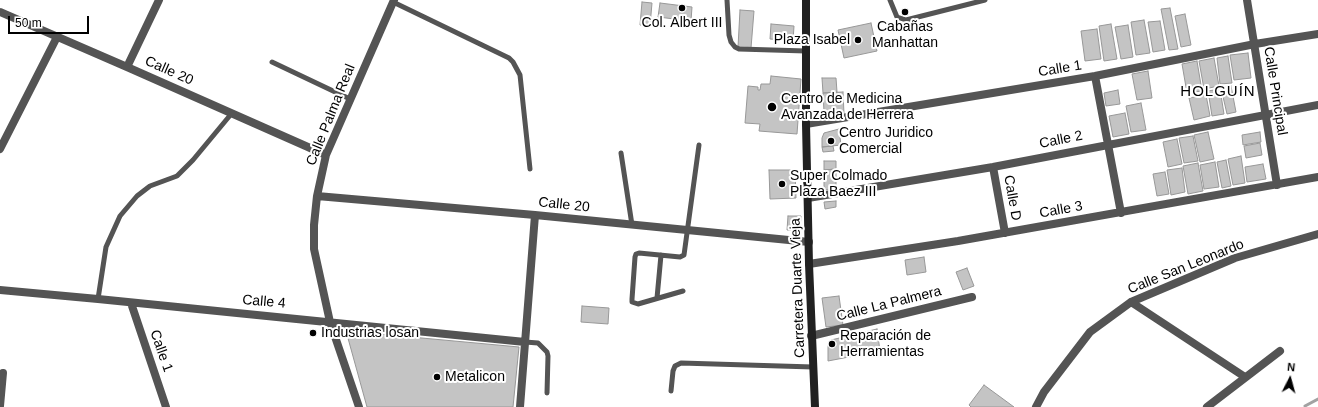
<!DOCTYPE html>
<html>
<head>
<meta charset="utf-8">
<style>
  body { margin:0 }
  #map { position:relative; width:1318px; height:407px; overflow:hidden; background:#fff; font-family:Helvetica,sans-serif }
  canvas { display:block }
  .north { position:absolute; left:1270px; top:359px; width:40px; height:40px; -webkit-text-stroke:3px #fff; paint-order:stroke; rotate:6deg; font-size:11px; font-weight:700; line-height:16px; text-align:center; color:#000 }
  .north::after { content:''; display:block; margin:auto; width:14px; height:18px; background:#000; clip-path:polygon(50% 0,100% 100%,50% 72%,0 100%) }
  .scale { position:absolute; left:8px; top:16px; width:81px; height:18px; box-sizing:border-box; border:2px solid #000; border-top:0; padding-left:5px; font-size:12px; line-height:14px; white-space:nowrap; color:#000; -webkit-text-stroke:3px #fff; paint-order:stroke }
</style>
</head>
<body>
<div id="map">
<canvas width="1318" height="407"></canvas>
<div class="north">N</div>
<div class="scale">50 m</div>
</div>
<script>
const ctx = document.querySelector('canvas').getContext('2d');
ctx.lineJoin = 'round';
const poly = rows => new Path2D(rows.map(r => 'M' + r).join(''));
function stroke(path, color, width, dash) { ctx.strokeStyle = color; ctx.lineWidth = width; ctx.lineCap = dash ? 'butt' : 'round'; ctx.setLineDash(dash || []); ctx.stroke(path); }
function fill(path, color) { ctx.fillStyle = color; ctx.fill(path, 'evenodd'); }
function label(font, color, halo, rows, align = 'center') {
  ctx.font = font + ' Helvetica,sans-serif'; ctx.lineWidth = 4; ctx.setLineDash([]); ctx.textBaseline = 'middle'; ctx.strokeStyle = halo; ctx.fillStyle = color; for (const [text, x, y, turn = 0] of rows) {
    ctx.save(); ctx.translate(x, y); ctx.rotate((+turn || 0) * Math.PI / 180); ctx.textAlign = isNaN(turn) ? turn : align; if (halo) ctx.strokeText(text, 0, 0); ctx.fillText(text, 0, 0); ctx.restore();
  }
}
stroke(poly([
  [1305,406,1318,399]
]), '#a2a2a2', 3);
const building = poly([
  [642,2,652,3,650,26,640,25,642,2],
  [660,3,692,7,691,21,658,17,660,3],
  [1170,8,1178,49,1169,50,1161,9,1170,8],
  [740,10,754,11,751,48,738,47,740,10],
  [1185,14,1191,45,1181,47,1175,16,1185,14],
  [1144,20,1150,53,1136,55,1131,22,1144,20],
  [1160,21,1165,50,1153,52,1148,22,1160,21],
  [871,23,877,51,844,58,838,30,871,23],
  [771,24,794,26,793,41,770,39,771,24],
  [1111,24,1117,59,1104,61,1099,26,1111,24],
  [1128,25,1133,57,1121,59,1115,27,1128,25],
  [1097,29,1101,59,1085,61,1081,31,1097,29],
  [1248,53,1251,78,1234,80,1230,55,1248,53],
  [1228,56,1232,83,1220,84,1217,58,1228,56],
  [1214,58,1219,86,1204,89,1199,61,1214,58],
  [1197,61,1202,91,1187,93,1182,64,1197,61],
  [1148,71,1152,98,1137,100,1132,74,1148,71],
  [771,76,801,79,797,134,759,131,760,124,745,123,748,86,758,87,758,90,760,90,761,84,770,84,771,76],
  [822,78,836,78,837,92,823,93,822,78],
  [1231,86,1236,112,1227,114,1221,88,1231,86],
  [1220,89,1224,114,1212,116,1208,91,1220,89],
  [1118,90,1120,104,1106,106,1104,93,1118,90],
  [843,92,844,114,828,115,824,112,823,93,843,92],
  [1206,95,1210,116,1194,120,1189,98,1206,95],
  [1141,103,1146,130,1131,132,1126,106,1141,103],
  [1125,113,1129,134,1113,137,1109,116,1125,113],
  [839,129,841,145,822,147,822,138,824,133,839,129],
  [1208,132,1214,159,1200,162,1194,135,1208,132],
  [1260,132,1261,142,1243,145,1242,135,1260,132],
  [1193,136,1198,161,1184,163,1179,138,1193,136],
  [1177,139,1182,164,1168,167,1163,142,1177,139],
  [1260,143,1262,155,1246,158,1244,146,1260,143],
  [833,146,834,151,823,152,822,147,833,146],
  [1241,156,1245,183,1233,185,1228,159,1241,156],
  [1226,160,1231,186,1222,188,1217,162,1226,160],
  [824,161,836,161,836,169,824,170,824,161],
  [1215,162,1219,187,1204,189,1200,165,1215,162],
  [1198,163,1203,191,1188,194,1183,166,1198,163],
  [1263,164,1266,179,1247,182,1245,167,1263,164],
  [1182,168,1185,192,1171,195,1167,170,1182,168],
  [836,169,836,189,824,190,824,170,836,169],
  [769,170,795,170,796,198,770,199,769,170],
  [1165,172,1169,194,1157,196,1153,174,1165,172],
  [836,201,836,207,825,209,824,202,836,201],
  [788,216,801,216,800,230,787,230,788,216],
  [924,257,926,272,907,275,905,260,924,257],
  [967,268,974,286,963,290,956,272,967,268],
  [839,296,843,325,826,327,822,298,839,296],
  [582,306,609,308,608,324,581,322,582,306],
  [877,329,880,351,828,361,828,347,829,342,831,340,877,329],
  [346,331,519,347,513,407,367,407,346,331],
  [984,385,1014,407,971,407,969,405,984,385]
]);
fill(building, '#c4c4c4');
stroke(building, '#989898', 1);
stroke(poly([
  [727,0,729,35,731,42,735,47,739,49,806,51],
  [890,0,897,17,906,20,985,0],
  [393,2,509,58,513,62,520,75,530,169],
  [272,62,350,99],
  [621,153,632,225],
  [683,291,638,304,632,302,632,299,635,257,636,254,639,253,680,257,684,255,699,145],
  [657,298,661,255],
  [98,299,106,247,120,216,137,196,150,186,177,176,193,160,232,113],
  [525,342,538,343,547,352,548,356,547,393],
  [671,391,673,371,675,366,681,363,813,367]
]), '#545454', 5);
stroke(poly([
  [1247,0,1277,185],
  [0,12,127,67,326,155],
  [127,67,159,0],
  [1095,76,1121,213],
  [806,124,1095,76,1255,44,1318,34],
  [0,149,57,37],
  [993,167,1005,233],
  [317,196,535,215,809,242],
  [808,198,993,167,1318,105],
  [809,264,958,241,1318,177],
  [0,290,98,299,525,342],
  [1131,302,1245,377],
  [131,303,166,407],
  [811,336,972,297],
  [0,406,3,373],
  [359,407,330,322,314,249,314,225,317,196,326,155,394,0],
  [520,407,535,215],
  [1036,407,1044,392,1090,332,1131,302,1235,258,1318,234],
  [1207,407,1280,351]
]), '#545454', 8);
stroke(poly([
  [806,0,806,124,809,264,815,407]
]), '#212121', 8);
for (const [x, y, r, color] of [
  [682,8,4,"#000"],
  [905,12,4,"#000"],
  [858,40,4,"#000"],
  [772,107,5,"#000"],
  [831,141,4,"#000"],
  [782,184,4,"#000"],
  [313,333,4,"#000"],
  [832,344,4,"#000"],
  [437,377,4,"#000"]
]) { const dot = new Path2D(); dot.arc(x, y, r, 0, 2 * Math.PI); ctx.fillStyle = color; ctx.fill(dot); stroke(dot, '#fff', 1.5); }
label('14px', '#000', '#fff', [
  ["Col. Albert III",682,23,"center"],
  ["Cabañas",905,27,"center"],
  ["Manhattan",905,43,"center"],
  ["Plaza Isabel",850,40,"right"],
  ["Centro de Medicina",781,99],
  ["Avanzada de Herrera",781,115],
  ["Centro Juridico",839,133],
  ["Comercial",839,149],
  ["Super Colmado",790,176],
  ["Plaza Baez III",790,192],
  ["Industrias losan",321,333],
  ["Reparación de",840,336],
  ["Herramientas",840,352],
  ["Metalicon",445,377]
], 'left');
label('14px', '#000', '#fff', [
  ["Calle 1",1060,69,-9],
  ["Calle 20",169,71,24],
  ["Calle Principal",1275,91,81],
  ["Calle Palma Real",331,115,-68],
  ["Calle 2",1061,140,-11],
  ["Calle D",1012,198,80],
  ["Calle 20",564,205,6],
  ["Calle 3",1061,210,-10],
  ["Calle San Leonardo",1186,267,-22],
  ["Carretera Duarte Vieja",798,288,-92],
  ["Calle 4",264,302,5],
  ["Calle La Palmera",889,304,-14],
  ["Calle 1",161,351,71]
]);
ctx.letterSpacing = '1px';
label('15px', '#000', '#fff', [
  ["HOLGUÍN",1218,92]
]);
ctx.letterSpacing = '0px';
</script>
</body>
</html>
